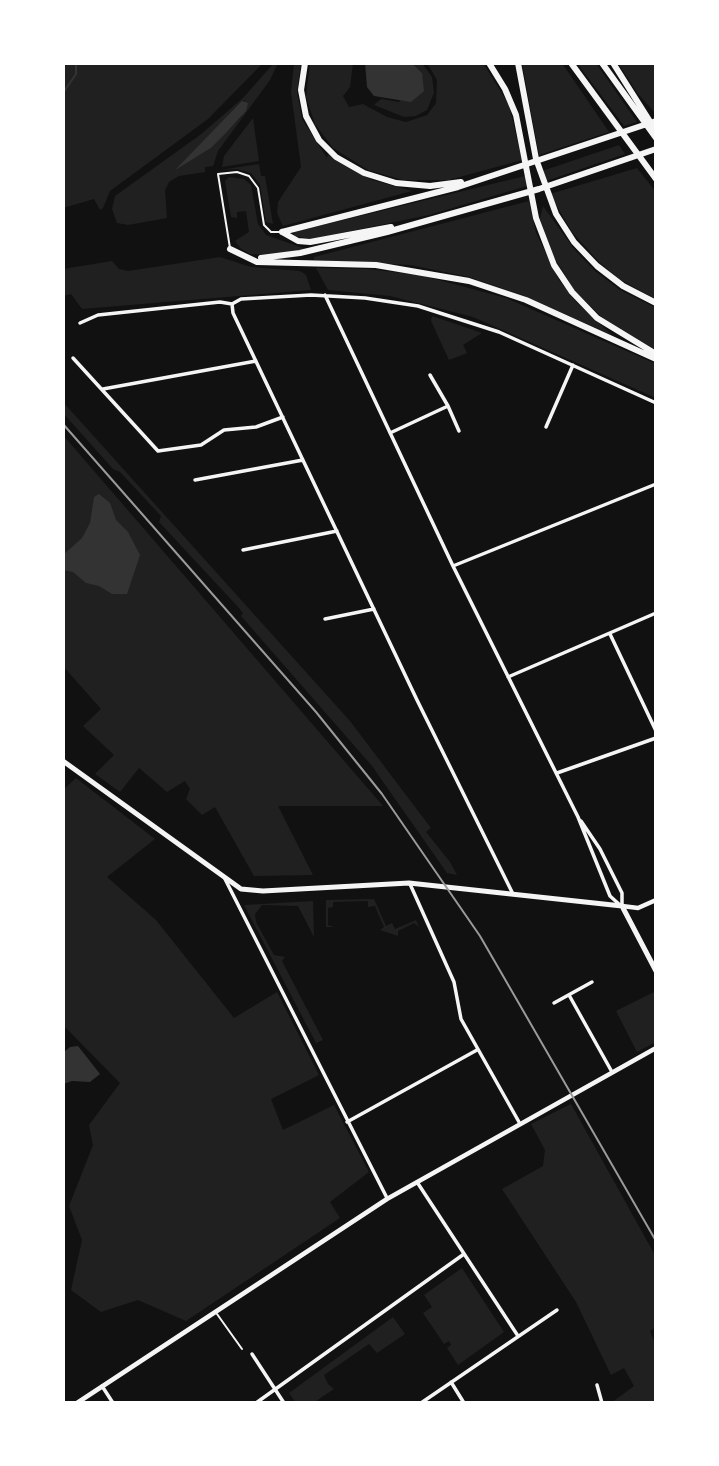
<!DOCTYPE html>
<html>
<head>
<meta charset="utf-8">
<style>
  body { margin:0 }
  #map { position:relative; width:719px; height:1466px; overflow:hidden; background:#111; font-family:Overpass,sans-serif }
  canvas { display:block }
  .frame { position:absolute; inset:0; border:65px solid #fff; pointer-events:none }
</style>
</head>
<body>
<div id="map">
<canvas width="719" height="1466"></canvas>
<div class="frame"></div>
</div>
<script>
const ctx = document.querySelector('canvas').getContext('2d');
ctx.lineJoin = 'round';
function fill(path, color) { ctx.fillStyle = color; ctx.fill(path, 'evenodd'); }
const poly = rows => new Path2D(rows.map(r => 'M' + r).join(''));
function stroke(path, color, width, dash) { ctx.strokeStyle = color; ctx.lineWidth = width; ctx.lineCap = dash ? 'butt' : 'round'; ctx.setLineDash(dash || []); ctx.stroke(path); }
fill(poly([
  [63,63,263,63,208,119,110,191,103,208,100,210,94,199,63,208],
  [274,63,278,63,270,80,218,151,213,166,205,167,205,172,179,176,169,182,165,190,167,218,128,225,117,223,112,209,115,196,200,135,243,98],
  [245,100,242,116,226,133,211,148,174,171],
  [294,63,301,63,297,92,302,119,327,158,328,154,372,180,412,191,283,226,277,213,278,202,301,167,291,92],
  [310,63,353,63,350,87,343,96,349,107,363,104,387,117,406,122,427,115,436,103,437,80,427,63,483,63,509,105,522,160,449,180,403,180,368,170,333,148,315,124,306,97],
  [412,63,422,63,432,77,434,93,427,110,416,116,404,117,374,105,381,99,399,102,422,73],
  [522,63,562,63,609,132,539,155],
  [577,63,596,63,637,122,624,126],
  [618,63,656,63,656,114,638,94],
  [253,118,259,161,222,167,224,156],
  [619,145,625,154,546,181,542,171],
  [259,164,261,176,265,176,273,224,266,222,260,185,251,173,237,169,220,170],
  [637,168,656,192,656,299,619,279,599,262,572,232,550,194],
  [525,176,527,186,429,215,312,239,294,236,294,232],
  [229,177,244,179,251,185,258,224,266,235,306,249,267,255,250,254,240,248,235,241,249,232,246,211,237,212,237,218,231,217,225,181],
  [529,201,536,233,559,280,577,303,612,335,522,295,469,277,410,265,314,260,314,257],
  [543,206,574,249,595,271,620,290,656,308,656,350,604,319,575,291,554,257,540,219],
  [220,257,251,267,300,271,306,275,311,290,82,309,71,294,63,296,63,269,112,261,119,269,128,271],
  [316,268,367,269,420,275,506,298,656,364,656,398,473,317,390,296,328,290],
  [432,316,462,326,482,333,463,345,467,353,449,360,431,321],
  [63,402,350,721,431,828,426,832,450,862,457,875,447,873,372,766,241,616,243,613,239,608,159,522,161,516,120,472,113,469,63,413],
  [63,435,383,806,278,806,313,875,254,876,215,807,202,815,186,799,190,789,185,781,167,792,139,768,120,792,95,774,114,755,83,726,101,709,63,666],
  [76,778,155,839,107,877,156,920,234,1018,277,992,319,1075,271,1099,283,1130,334,1105,369,1172,330,1202,340,1218,186,1321,138,1300,101,1312,71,1290,82,1240,69,1206,93,1145,89,1125,120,1083,63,1025,63,790],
  [374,899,386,926,392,923,395,929,416,920,419,927,414,923,398,931,398,936,380,930,384,927,377,911,375,906,368,907,368,901,333,902,333,907,328,908,328,925,334,927,326,927,326,900],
  [313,901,314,937,298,906,262,905,255,914,256,922,274,955,285,957,282,961,323,1040,316,1043,244,905],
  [656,991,656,1042,637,1052,616,1011],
  [571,1104,656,1257,656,1327,650,1331,656,1346,656,1403,611,1403,634,1386,624,1368,611,1375,576,1302,502,1189,543,1166,545,1150,531,1124],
  [462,1268,504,1332,458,1365,447,1348,451,1345,449,1341,444,1344,423,1313,432,1307,424,1295],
  [393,1317,405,1334,377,1353,369,1344,324,1375,328,1384,334,1389,313,1403,296,1403,289,1393]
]), '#202020');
fill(poly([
  [365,63,412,63,422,73,424,91,411,102,374,96,367,87],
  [242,101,248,103,246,111,226,133,211,148,174,171],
  [99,494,110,503,116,520,128,532,140,555,127,594,112,594,99,586,86,583,73,572,63,570,63,555,82,538,90,523,94,497],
  [78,1046,100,1074,90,1082,72,1081,63,1084,64,1052,70,1047]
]), '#333');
stroke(poly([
  [63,93,76,74,76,63]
]), '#333', 2);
stroke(poly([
  [230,248,218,174,237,172,249,176,258,188,264,225,271,232,281,232],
  [217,1314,242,1349]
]), '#f5f5f5', 2);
stroke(poly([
  [325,295,453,566,578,817,610,896,621,906],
  [232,304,233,313,417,700,512,892],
  [232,304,241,299,311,295,365,298,418,306,499,332,656,403],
  [80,323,98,315,220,302,232,304],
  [73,358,158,451,201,445,224,430,256,427,283,417],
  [430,375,448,406],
  [103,389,256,361],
  [546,427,573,365],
  [390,433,448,406,459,431],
  [195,480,303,460],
  [243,550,337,531],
  [453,566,656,484],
  [325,619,374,609],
  [610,634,656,731],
  [508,677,656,613],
  [557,773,656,738],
  [581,821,600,849,622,893,622,906],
  [225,879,387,1198],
  [410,884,454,982,461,1019,519,1122],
  [569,995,612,1072],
  [554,1003,592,982],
  [347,1122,477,1050],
  [417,1182,518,1336],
  [252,1354,284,1403],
  [451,1382,464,1403],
  [597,1385,602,1403],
  [102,1386,113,1403],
  [256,1403,464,1254],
  [421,1403,557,1310]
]), '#f5f5f5', 3.5);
stroke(poly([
  [622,906,638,908,656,900],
  [77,1403,387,1199,656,1048]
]), '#f5f5f5', 4.5);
stroke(poly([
  [63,761,241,889,263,891,409,883,622,906,656,971]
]), '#f5f5f5', 5);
stroke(poly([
  [305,63,301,90,306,116,319,140,336,157,364,173,396,183,430,186,461,182],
  [489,63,505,89,516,115,536,218,554,265,572,292,597,318,656,354],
  [518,63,536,159,556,214,574,242,597,266,623,286,656,303],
  [571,63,656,179],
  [602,63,656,138],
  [613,63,656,131],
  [282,232,458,187,656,121],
  [282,232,298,241,310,242,391,227],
  [230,249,257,262,376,265,469,281,526,300,656,359],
  [261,258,300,253,387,232,539,189,656,149]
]), '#f5f5f5', 6);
stroke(poly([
  [63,424,316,712,382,794,480,936,656,1241]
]), '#9a9a9a', 2);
</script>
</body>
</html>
